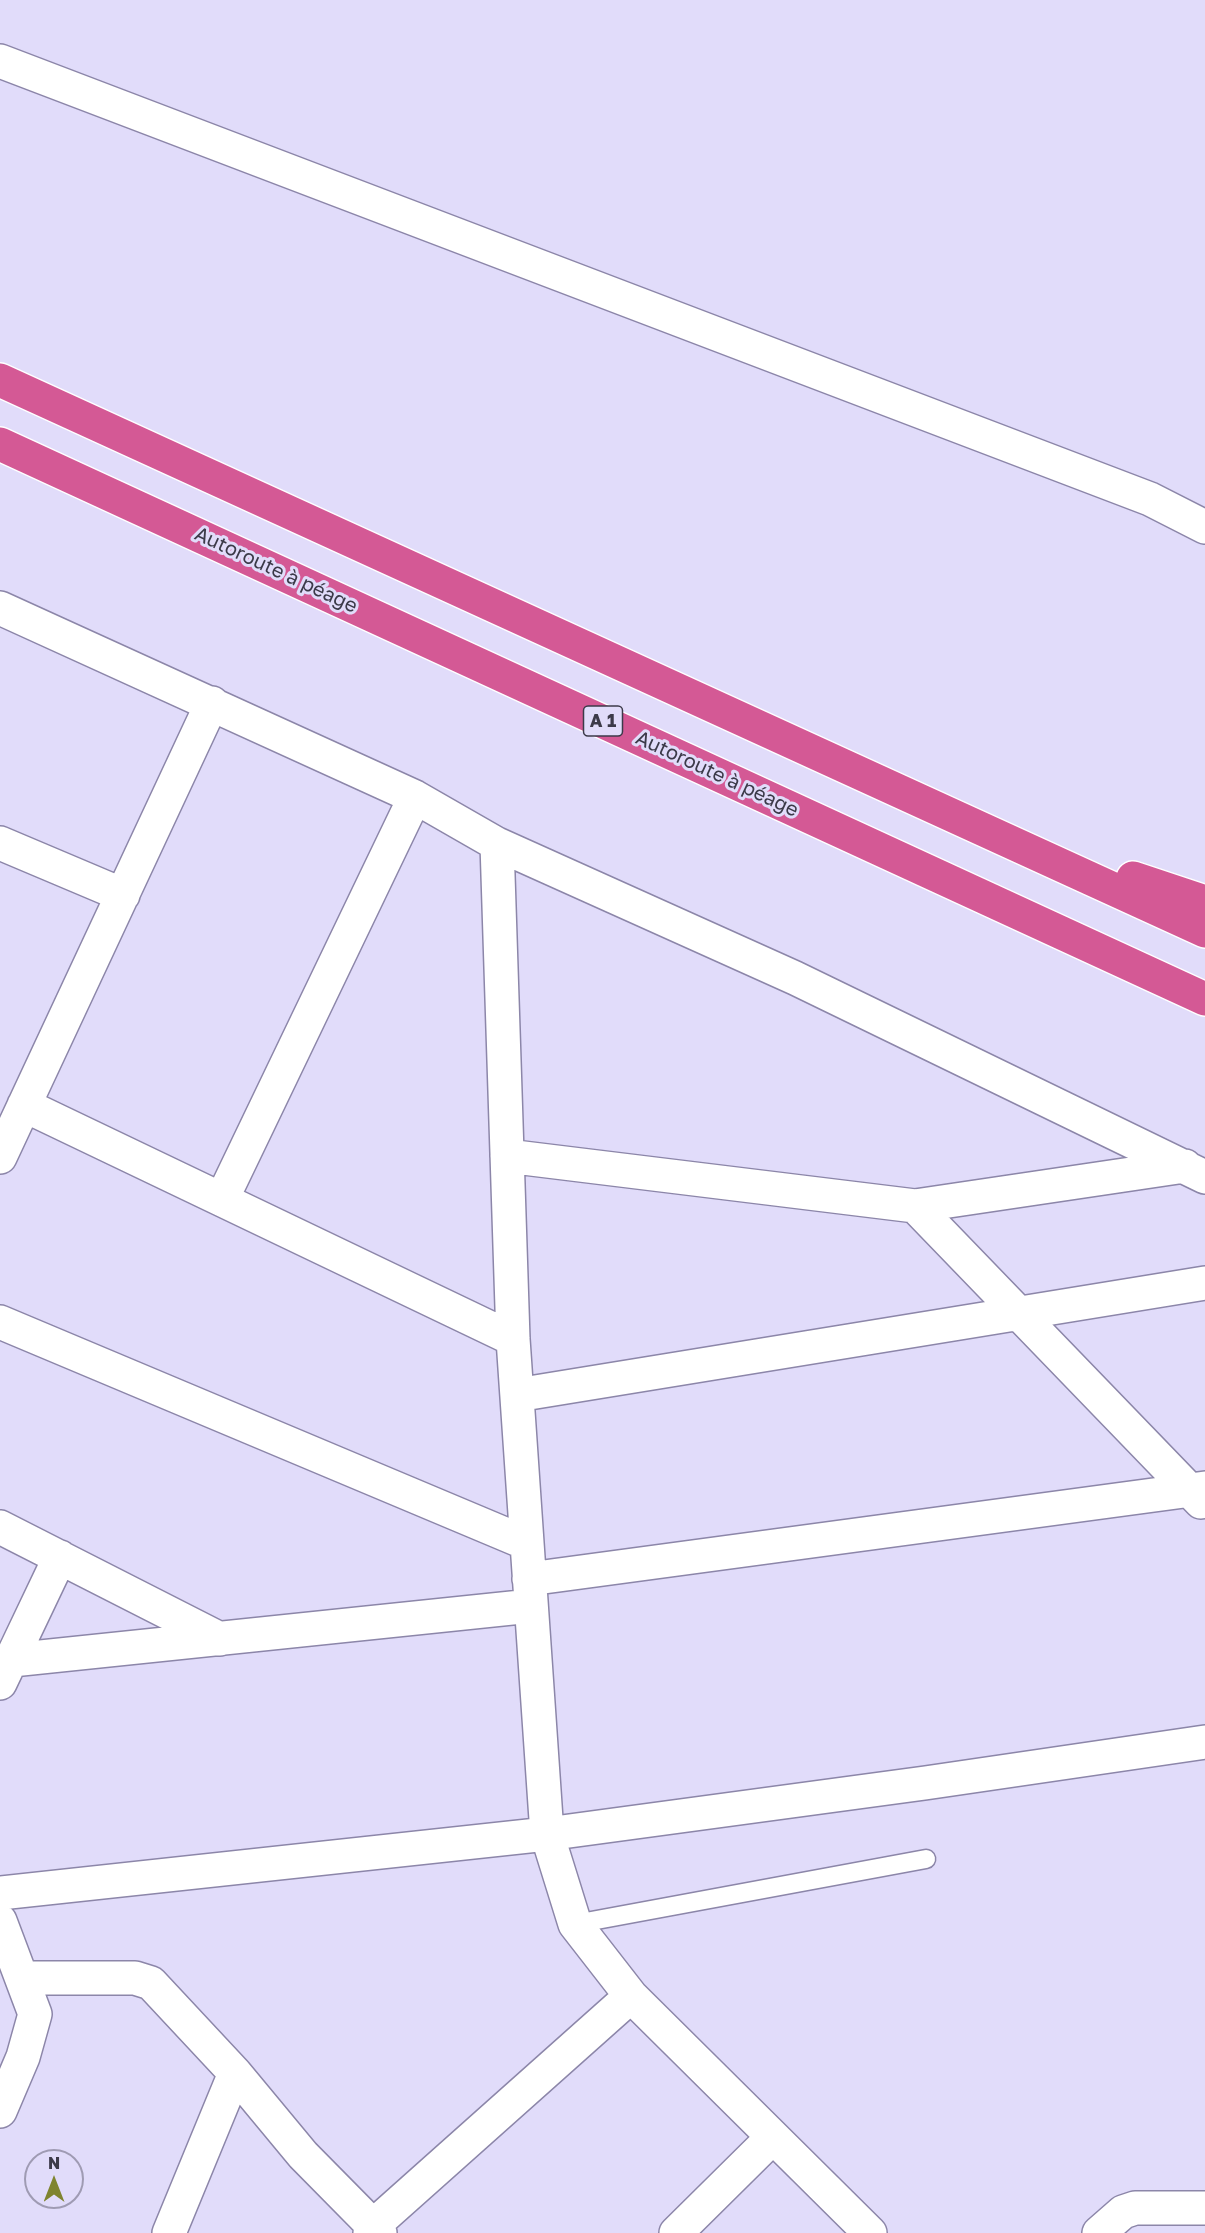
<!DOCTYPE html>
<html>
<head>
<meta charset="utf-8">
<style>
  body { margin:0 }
  #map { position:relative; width:1205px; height:2233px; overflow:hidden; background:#e1dcfa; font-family:"Golos Text",sans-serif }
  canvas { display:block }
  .north { position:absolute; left:24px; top:2149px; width:60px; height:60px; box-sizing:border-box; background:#e1dcfa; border:2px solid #9f9bb3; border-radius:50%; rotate:0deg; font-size:16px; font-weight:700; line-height:24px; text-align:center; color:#3c3a49 }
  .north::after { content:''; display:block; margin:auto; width:21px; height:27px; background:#7f842f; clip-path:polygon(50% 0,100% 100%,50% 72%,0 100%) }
</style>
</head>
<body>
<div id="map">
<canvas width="1205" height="2233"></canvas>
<div class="north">N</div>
</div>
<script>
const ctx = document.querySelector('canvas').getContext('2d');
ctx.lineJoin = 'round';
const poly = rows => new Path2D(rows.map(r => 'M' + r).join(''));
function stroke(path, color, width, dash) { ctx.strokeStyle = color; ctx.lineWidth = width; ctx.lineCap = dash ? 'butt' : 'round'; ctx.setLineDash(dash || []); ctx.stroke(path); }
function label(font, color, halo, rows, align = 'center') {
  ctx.font = font + ' "Golos Text",sans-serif'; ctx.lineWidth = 6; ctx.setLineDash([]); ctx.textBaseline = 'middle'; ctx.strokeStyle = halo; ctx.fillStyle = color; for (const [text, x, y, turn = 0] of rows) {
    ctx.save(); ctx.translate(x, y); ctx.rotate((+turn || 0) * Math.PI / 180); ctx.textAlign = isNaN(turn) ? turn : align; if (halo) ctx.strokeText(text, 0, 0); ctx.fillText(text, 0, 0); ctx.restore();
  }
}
const lane = poly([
  [575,1924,926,1859]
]);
const street = poly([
  [0,61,1150,499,1205,527],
  [0,608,415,797,497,844,513,1339,547,1834,575,1924,631,1996,870,2233],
  [0,843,123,895],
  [497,844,795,978,1205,1177],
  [24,1105,513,1339],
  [507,1156,915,1206,1185,1166],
  [0,1157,212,703],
  [222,1199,415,797],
  [915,1206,1201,1502],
  [0,1322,526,1543],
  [517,1395,1205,1283],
  [0,1527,220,1639],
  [529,1579,1205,1488],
  [12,1660,531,1606],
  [0,1683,60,1557],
  [0,1893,547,1834,925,1783,1205,1742],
  [0,1921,35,2014,23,2057,0,2111],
  [22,1978,135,1978,151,1983,235,2073,303,2155,380,2233],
  [169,2233,235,2073],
  [370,2233,373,2226,631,1996],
  [676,2233,773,2137],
  [1099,2233,1123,2212,1135,2208,1205,2208]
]);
const highway = poly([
  [0,380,1205,931],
  [0,444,1205,999],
  [1133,878,1205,902]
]);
stroke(lane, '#8c86a9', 21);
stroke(street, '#8c86a9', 36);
stroke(highway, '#fff', 36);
stroke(lane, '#fff', 18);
stroke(street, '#fff', 33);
stroke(highway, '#d45995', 33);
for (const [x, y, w] of [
  [603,721,39]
]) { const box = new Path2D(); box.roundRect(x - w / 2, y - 15, w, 30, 4.5); ctx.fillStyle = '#e1dcfa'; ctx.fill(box); stroke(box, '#3c3a49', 1.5); }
label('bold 18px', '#3c3a49', null, [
  ["A 1",603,721]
]);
label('20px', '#3c3a49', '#e1dcfa', [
  ["Autoroute à péage",276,570,25],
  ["Autoroute à péage",717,774,25]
]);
</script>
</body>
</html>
